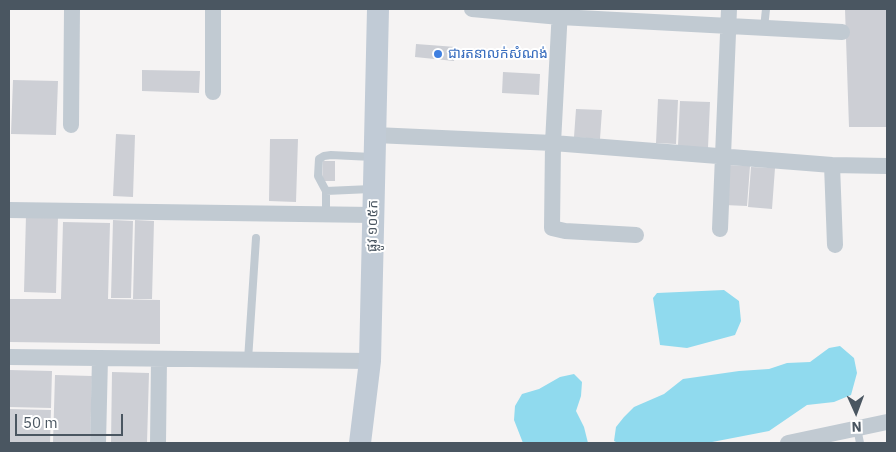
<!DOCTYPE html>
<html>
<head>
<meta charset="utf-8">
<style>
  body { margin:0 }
  #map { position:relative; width:896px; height:452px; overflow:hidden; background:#f5f3f3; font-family:"IBM Plex Sans",sans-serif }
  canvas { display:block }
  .frame { position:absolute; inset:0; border:10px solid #4a5661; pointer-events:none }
  .north { position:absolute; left:831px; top:387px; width:50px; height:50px; -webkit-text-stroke:4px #fff; paint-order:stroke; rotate:178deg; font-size:14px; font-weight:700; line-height:20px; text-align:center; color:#4a5661 }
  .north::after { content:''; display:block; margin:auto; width:18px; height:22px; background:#4a5661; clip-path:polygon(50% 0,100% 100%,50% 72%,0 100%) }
  .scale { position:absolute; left:15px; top:414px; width:108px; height:22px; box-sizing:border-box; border:2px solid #4a5661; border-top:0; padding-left:6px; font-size:15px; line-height:18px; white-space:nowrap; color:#4a5661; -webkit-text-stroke:4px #fff; paint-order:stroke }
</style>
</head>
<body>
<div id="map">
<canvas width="896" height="452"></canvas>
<div class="frame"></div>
<div class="north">N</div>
<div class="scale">50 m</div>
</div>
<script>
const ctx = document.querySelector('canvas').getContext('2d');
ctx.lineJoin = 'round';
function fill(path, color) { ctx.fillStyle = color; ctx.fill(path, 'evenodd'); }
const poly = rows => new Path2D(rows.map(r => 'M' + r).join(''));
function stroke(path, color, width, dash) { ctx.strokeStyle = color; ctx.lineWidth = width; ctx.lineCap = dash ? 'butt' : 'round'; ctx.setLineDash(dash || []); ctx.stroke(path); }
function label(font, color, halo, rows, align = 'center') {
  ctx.font = font + ' "IBM Plex Sans","Noto Sans Khmer",sans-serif'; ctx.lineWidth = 4; ctx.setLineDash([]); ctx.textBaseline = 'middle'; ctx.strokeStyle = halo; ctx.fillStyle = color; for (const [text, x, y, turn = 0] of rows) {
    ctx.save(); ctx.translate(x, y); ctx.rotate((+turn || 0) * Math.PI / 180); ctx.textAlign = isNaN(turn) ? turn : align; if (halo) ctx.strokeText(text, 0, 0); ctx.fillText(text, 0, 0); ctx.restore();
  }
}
fill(poly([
  [724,290,739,301,741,321,735,335,687,348,660,345,653,298,657,293],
  [840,346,854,358,857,373,851,395,834,402,807,405,769,431,707,443,618,443,614,441,616,427,624,417,634,407,664,394,683,379,739,371,769,369,787,363,810,362,829,348],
  [574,374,582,382,581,396,576,411,584,427,588,443,523,443,514,420,515,406,522,394,539,389,560,377]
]), '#90daee');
fill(poly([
  [845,9,887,9,887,127,849,127],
  [416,44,456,47,454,61,415,57],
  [142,70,200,71,199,93,142,91],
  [503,72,540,74,539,95,502,93],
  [13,80,58,81,56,135,11,134],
  [658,99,678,100,676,144,656,143],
  [680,101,710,102,708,148,678,146],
  [576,109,602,110,600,139,574,137],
  [116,134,135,135,133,197,113,196],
  [270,139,298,139,296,202,269,201],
  [323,161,335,161,335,181,322,181],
  [727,165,750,166,747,206,724,205],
  [751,167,775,168,772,209,748,207],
  [26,215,58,216,56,293,24,292],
  [113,220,133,221,131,298,111,298],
  [135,220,154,221,152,299,133,299],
  [63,222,110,223,108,299,160,300,160,344,9,342,9,299,61,299],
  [9,370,52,371,51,408,9,407],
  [112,372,149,373,147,443,111,443],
  [55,375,92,376,90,443,53,443],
  [9,409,51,410,50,443,9,443]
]), '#cdcfd5');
stroke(poly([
  [764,28,766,9],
  [326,191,371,189],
  [326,214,326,191,318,176,319,159,324,156,331,155,372,157],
  [248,360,256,238],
  [857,428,860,443]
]), '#c1cad2', 8);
stroke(poly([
  [472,9,560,17,842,32],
  [560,9,553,143,552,228,565,231,636,235],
  [213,92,213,9],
  [71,125,72,9],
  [375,135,553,143,832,165,887,166],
  [832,165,835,245],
  [9,210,373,215],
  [720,229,729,9],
  [9,357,370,361],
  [98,443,100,358],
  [158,443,159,359],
  [788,443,887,422]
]), '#c1cad2', 16);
stroke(poly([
  [360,443,370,361,378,9]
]), '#c1cbd6', 22);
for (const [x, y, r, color] of [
  [438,54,5,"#3f7fe0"]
]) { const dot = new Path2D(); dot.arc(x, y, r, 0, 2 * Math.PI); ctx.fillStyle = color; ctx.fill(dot); stroke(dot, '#fff', 2); }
label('14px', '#366cbe', '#fff', [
  ["ជារតនាលក់សំណង់",448,54]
], 'left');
label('14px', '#4a5661', '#fff', [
  ["ផ្លូវ ១០៥ក",373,226,-89]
]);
</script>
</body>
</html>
